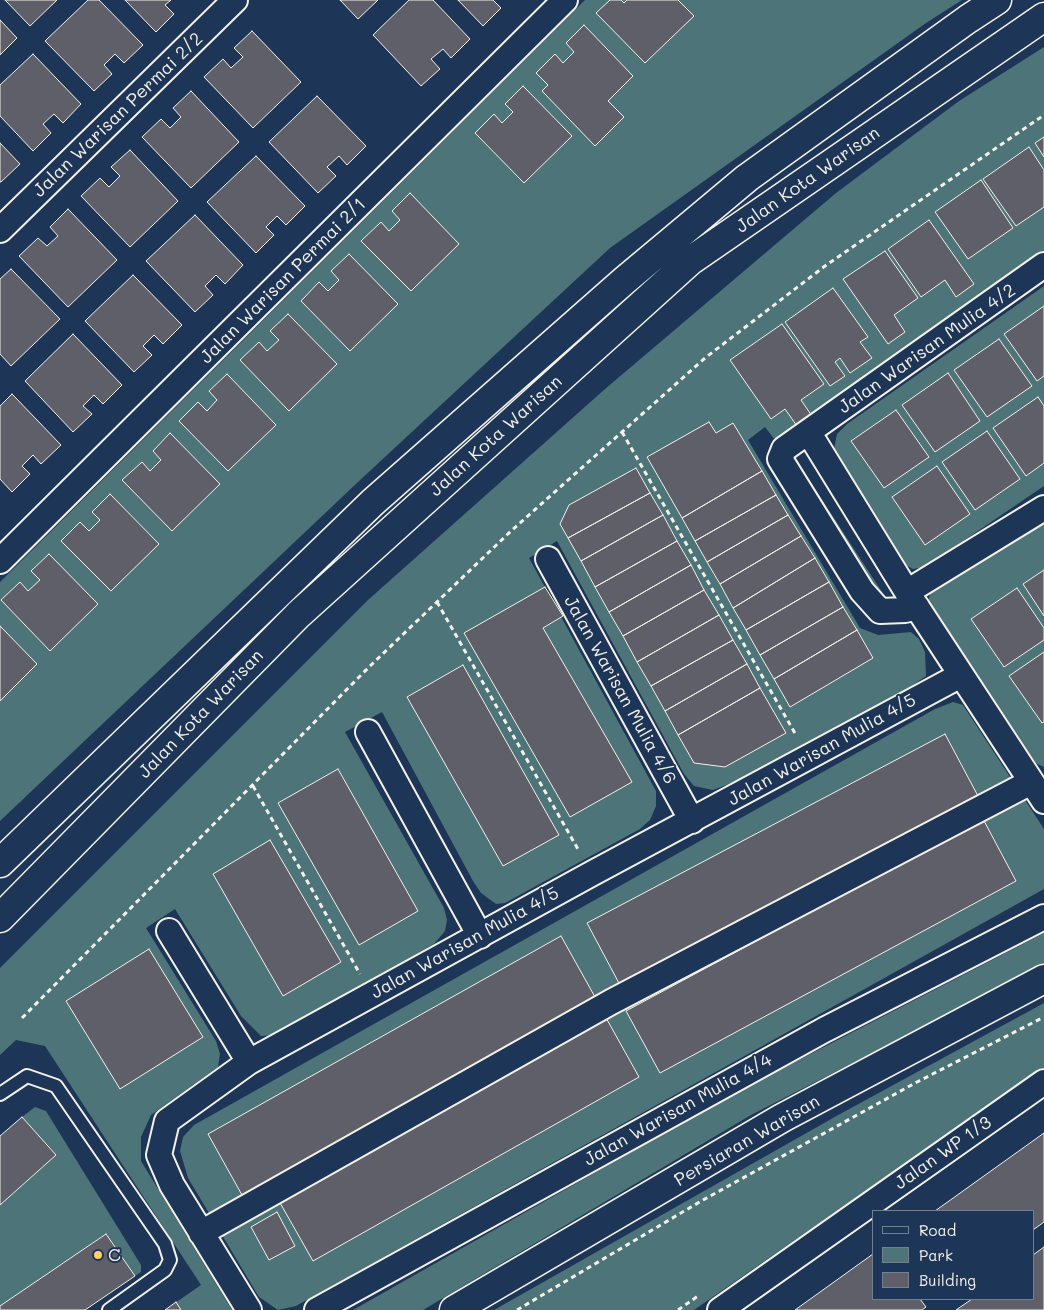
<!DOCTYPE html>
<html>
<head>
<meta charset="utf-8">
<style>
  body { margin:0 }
  #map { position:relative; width:1044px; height:1310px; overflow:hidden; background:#1d3557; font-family:Mali,sans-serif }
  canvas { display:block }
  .legend { position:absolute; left:872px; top:1210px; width:162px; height:90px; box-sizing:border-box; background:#1d3557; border:1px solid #738091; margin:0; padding:6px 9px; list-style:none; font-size:15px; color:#f4f1e8 }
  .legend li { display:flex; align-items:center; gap:10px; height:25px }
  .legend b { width:25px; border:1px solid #738091 }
</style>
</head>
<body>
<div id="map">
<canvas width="1044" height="1310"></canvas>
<ul class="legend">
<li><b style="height:6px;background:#1d3557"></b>Road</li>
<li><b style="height:14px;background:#4d7478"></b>Park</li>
<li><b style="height:14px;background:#5e5f68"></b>Building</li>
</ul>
</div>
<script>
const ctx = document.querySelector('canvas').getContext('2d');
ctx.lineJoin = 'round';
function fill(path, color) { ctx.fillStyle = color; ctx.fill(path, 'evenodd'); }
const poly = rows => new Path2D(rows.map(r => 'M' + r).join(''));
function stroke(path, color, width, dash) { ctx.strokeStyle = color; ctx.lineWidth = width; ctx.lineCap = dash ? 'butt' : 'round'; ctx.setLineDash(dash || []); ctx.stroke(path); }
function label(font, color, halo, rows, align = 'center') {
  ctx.font = font + ' Mali,sans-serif'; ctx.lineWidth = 4; ctx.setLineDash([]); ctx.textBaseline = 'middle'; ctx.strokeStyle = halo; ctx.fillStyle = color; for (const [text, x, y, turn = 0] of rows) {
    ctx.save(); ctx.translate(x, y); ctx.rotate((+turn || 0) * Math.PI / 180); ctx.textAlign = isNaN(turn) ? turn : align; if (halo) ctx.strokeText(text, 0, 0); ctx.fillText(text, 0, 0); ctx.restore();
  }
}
fill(poly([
  [585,0,962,0,926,23,610,248,358,482,0,821,0,582],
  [1044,47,1044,252,824,408,775,440,765,427,748,440,860,628,878,635,911,632,919,639,925,652,926,676,910,687,747,777,713,790,694,786,684,774,557,541,529,558,656,791,656,806,650,820,640,829,505,903,496,904,481,893,473,881,382,712,345,732,444,908,447,920,445,931,434,944,294,1026,276,1035,261,1036,241,1016,175,909,146,928,216,1041,220,1054,218,1067,151,1115,141,1137,141,1161,232,1310,165,1310,201,1285,45,1046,16,1040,0,1055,0,968,368,600,605,389,836,193,959,101],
  [1044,286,1044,486,925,567,913,569,902,563,836,460,834,449,837,434,847,424],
  [792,461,800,466,884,595,886,600,882,605],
  [1044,514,1044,767,1037,764,1028,753,928,603,931,589],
  [953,702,963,705,1044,829,1044,889,296,1306,278,1310,259,1297,188,1178,180,1151,183,1137,194,1125,935,709],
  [1044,933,1044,965,751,1115,423,1310,353,1310,739,1091],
  [1044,1003,1044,1067,694,1310,494,1310,840,1114],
  [35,1107,46,1111,141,1265,141,1272,135,1276,106,1234,0,1306,0,1205,56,1155,22,1117]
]), '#4d7478');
const building = poly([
  [5,0,57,0,30,26,5,0],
  [88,0,99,0,143,45,124,63,115,54,104,65,112,74,94,91,45,41,88,0],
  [125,0,171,0,165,5,174,14,156,32,125,0],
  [340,0,378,0,358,19,340,0],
  [409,0,433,0,470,39,451,58,443,49,431,59,440,69,421,86,373,35,409,0],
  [458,0,493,0,501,8,483,26,458,0],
  [610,0,621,0,624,3,627,0,678,0,694,16,645,63,596,13,610,0],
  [0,20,17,38,0,55,0,20],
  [584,25,633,76,608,101,624,117,595,146,542,91,548,85,536,73,555,54,563,63,574,52,566,43,584,25],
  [252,31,301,82,253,128,204,77,223,59,231,68,243,57,234,48,252,31],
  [33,54,81,104,63,123,54,114,43,124,51,133,33,151,0,116,0,85,33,54],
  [523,86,572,136,524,183,475,133,494,114,502,123,513,112,505,104,523,86],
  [191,91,239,142,191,188,142,137,161,119,170,128,181,117,173,108,191,91],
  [317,96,366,146,347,165,339,156,327,167,336,176,318,193,269,142,317,96],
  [1044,137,1044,157,1035,143,1044,137],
  [0,143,20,164,1,182,0,182,0,143],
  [1029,147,1044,170,1044,207,1016,226,983,179,1029,147],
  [130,150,178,201,130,247,81,196,100,178,109,187,120,176,111,167,130,150],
  [256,156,305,206,286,225,277,216,266,227,274,235,256,253,207,202,256,156],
  [981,180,1013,228,968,259,935,212,981,180],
  [410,193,459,244,411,291,361,241,381,222,389,231,400,220,392,211,410,193],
  [68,209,117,260,68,307,19,256,38,238,47,246,58,236,50,227,68,209],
  [195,215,243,265,225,284,216,275,205,286,213,295,195,312,146,261,195,215],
  [929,220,974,284,956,297,945,280,921,297,888,249,929,220],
  [885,251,918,298,894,315,905,332,888,344,843,279,885,251],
  [349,254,398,304,350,351,301,301,319,282,328,291,339,280,331,271,349,254],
  [11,269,60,319,11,366,0,354,0,279,11,269],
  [133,275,182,325,163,344,154,335,143,346,152,355,134,372,85,321,133,275],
  [833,288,868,337,860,342,872,358,850,373,840,358,835,362,845,376,830,386,785,322,833,288],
  [1044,306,1044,376,1037,381,1004,334,1044,306],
  [288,314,337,364,289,411,240,360,259,342,267,351,279,340,270,331,288,314],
  [782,324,824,384,801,400,812,416,797,426,785,409,771,419,730,360,782,324],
  [73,334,122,385,103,404,94,395,83,406,92,414,73,432,25,381,73,334],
  [999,339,1032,386,987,417,954,370,999,339],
  [948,373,980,421,935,452,902,405,948,373],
  [227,374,276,425,228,471,179,421,198,402,207,411,217,400,209,391,227,374],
  [12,394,61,445,41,464,33,455,22,466,30,474,12,492,0,479,0,406,12,394],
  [1038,397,1044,406,1044,463,1026,476,993,428,1038,397],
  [896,410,929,457,884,488,851,441,896,410],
  [709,422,716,433,733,423,762,471,682,518,647,457,709,422],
  [987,431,1020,479,975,510,942,462,987,431],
  [170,433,220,484,172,531,122,480,142,462,150,471,161,460,153,451,170,433],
  [937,466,970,514,925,545,892,497,937,466],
  [636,468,650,493,568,538,560,524,569,505,636,468],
  [762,471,776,495,695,541,682,518,762,471],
  [650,493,663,515,581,561,568,538,650,493],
  [110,494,159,544,111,591,61,541,80,522,89,531,100,520,92,512,110,494],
  [776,495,788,515,707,562,695,541,776,495],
  [663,515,677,541,595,587,581,561,663,515],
  [788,515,801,536,720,584,707,562,788,515],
  [801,536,815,558,733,608,720,584,801,536],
  [677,541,691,565,609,612,595,587,677,541],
  [49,554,98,604,50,651,1,600,20,582,28,591,40,580,31,571,49,554],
  [815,558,829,582,746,630,733,608,815,558],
  [691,565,704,590,623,636,609,612,691,565],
  [1044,570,1044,616,1023,584,1044,570],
  [829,582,843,607,760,655,746,630,829,582],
  [545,587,563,616,543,628,632,782,570,817,464,633,545,587],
  [1017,588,1044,628,1044,640,1004,667,971,619,1017,588],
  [704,590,719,615,637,662,623,636,704,590],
  [843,607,857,630,774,679,760,655,843,607],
  [719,615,733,640,651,686,637,662,719,615],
  [0,626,37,664,0,701,0,626],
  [857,630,873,658,790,707,774,679,857,630],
  [733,640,747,664,665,711,651,686,733,640],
  [1044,652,1044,722,1042,723,1009,676,1044,652],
  [747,664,760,688,678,735,665,711,747,664],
  [463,665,559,835,503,866,407,697,463,665],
  [760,688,786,733,725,767,694,763,678,735,760,688],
  [945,734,978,796,620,985,587,923,945,734],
  [338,769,418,911,359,945,278,803,338,769],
  [983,819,1016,881,660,1073,626,1011,983,819],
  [270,840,341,962,283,996,213,874,270,840],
  [561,936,595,997,242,1195,208,1134,561,936],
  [149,949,203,1037,120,1089,66,1001,149,949],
  [605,1016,639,1077,313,1261,279,1201,605,1016],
  [22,1117,56,1155,0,1205,0,1136,22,1117],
  [1044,1133,1044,1222,1033,1230,1033,1211,935,1211,1044,1133],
  [277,1212,295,1246,269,1260,251,1227,277,1212],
  [106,1234,135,1276,85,1310,0,1310,0,1306,106,1234],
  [1044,1247,1044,1310,956,1310,972,1299,1033,1299,1033,1255,1044,1247],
  [873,1254,873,1299,920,1299,926,1307,922,1310,795,1310,873,1254],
  [176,1302,181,1310,165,1310,176,1302]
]);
fill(building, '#5e5f68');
stroke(building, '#f4f1e8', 1);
const service = poly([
  [0,1094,27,1076,56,1086,165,1244,170,1260,165,1270,109,1310]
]);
const minor = poly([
  [0,230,235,0],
  [809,433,907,592,1044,801],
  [548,559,692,821],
  [0,561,565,0],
  [907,592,1044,508],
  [917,607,905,610,880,611,862,591,780,459,784,449,1044,265],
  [368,732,480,936],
  [169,931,249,1062],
  [201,1233,611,1002,1031,782],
  [249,1310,172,1185,159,1155,167,1121,249,1062,591,874,961,675],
  [317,1310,824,1030,1044,917],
  [720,1310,1044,1082]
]);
const tertiary = poly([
  [0,863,373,502,625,280,747,178,968,19,997,0],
  [0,918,299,614,690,261,1044,17],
  [454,1310,782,1118,1044,979]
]);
stroke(service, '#f4f1e8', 16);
stroke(minor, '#f4f1e8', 28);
stroke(tertiary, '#f4f1e8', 31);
stroke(poly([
  [622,432,796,735],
  [437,602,579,851],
  [253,786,360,974],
  [22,1018,369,667,511,531,705,358,825,266,1044,115],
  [517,1310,703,1200,917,1082,1044,1017],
  [678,1310,698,1296]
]), '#f4f1e8', 3, [5, 4]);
stroke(service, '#1d3557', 12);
stroke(minor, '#1d3557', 24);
stroke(tertiary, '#1d3557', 28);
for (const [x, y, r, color] of [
  [98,1255,5,"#ffd166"]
]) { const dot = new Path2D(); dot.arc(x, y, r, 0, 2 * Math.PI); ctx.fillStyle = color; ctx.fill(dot); stroke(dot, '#1d3557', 2); }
label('18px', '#f4f1e8', '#1d3557', [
  ["Jalan Warisan Permai 2/2",118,115,-44],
  ["Jalan Kota Warisan",808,180,-35],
  ["Jalan Warisan Permai 2/1",283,281,-45],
  ["Jalan Warisan Mulia 4/2",927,349,-35],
  ["Jalan Kota Warisan",496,436,-42],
  ["Jalan Warisan Mulia 4/6",620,690,61],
  ["Jalan Kota Warisan",201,714,-46],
  ["Jalan Warisan Mulia 4/5",822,750,-29],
  ["Jalan Warisan Mulia 4/5",465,943,-29],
  ["Jalan Warisan Mulia 4/4",678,1110,-29],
  ["Persiaran Warisan",747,1141,-30],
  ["Jalan WP 1/3",943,1153,-35]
]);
label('18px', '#f4f1e8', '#1d3557', [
  ["C",108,1255]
], 'left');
</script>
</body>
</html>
